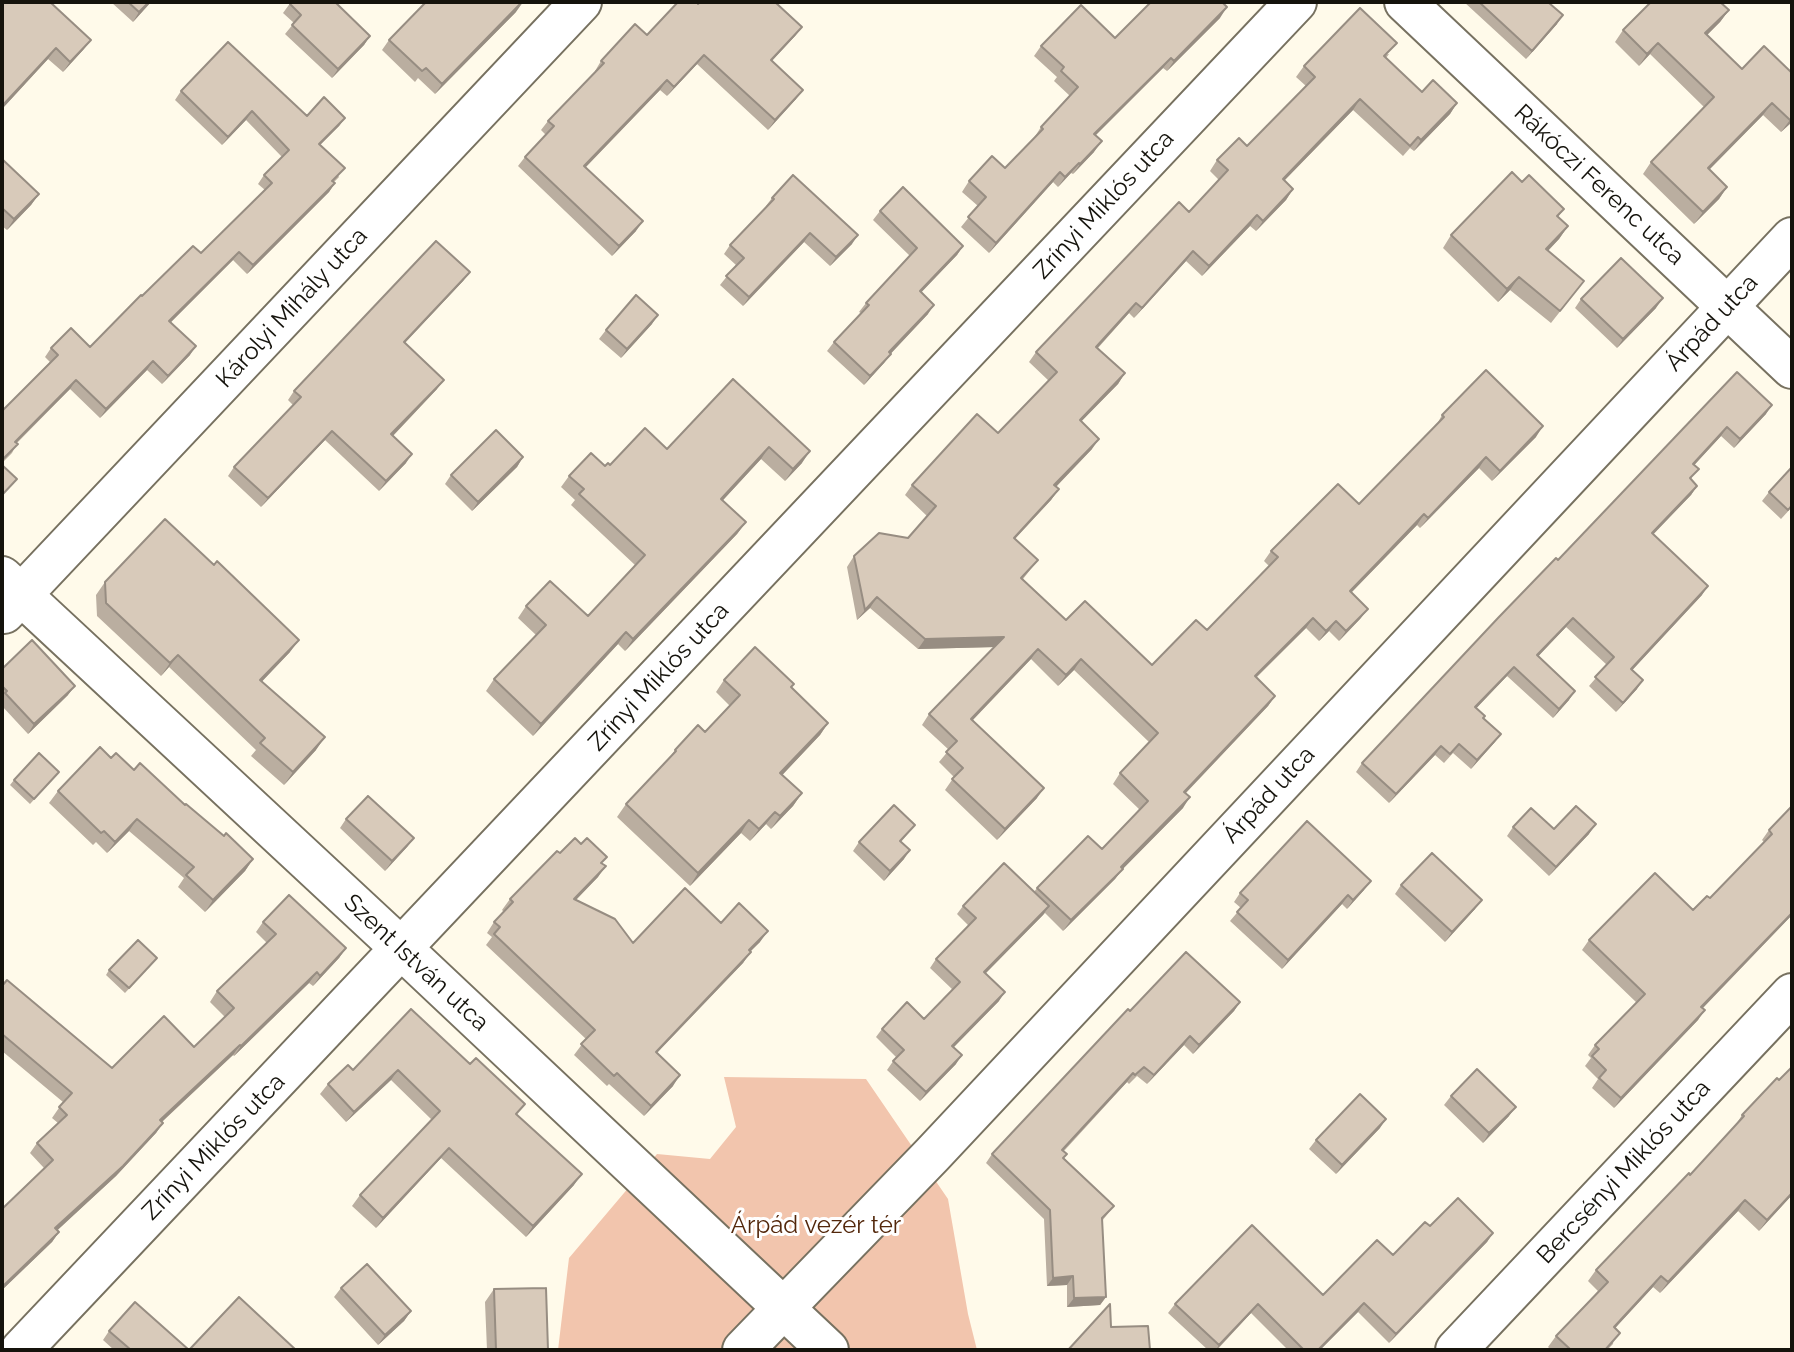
<!DOCTYPE html>
<html>
<head>
<meta charset="utf-8">
<style>
  body { margin:0 }
  #map { position:relative; width:1794px; height:1352px; overflow:hidden; background:#fffaea; font-family:Raleway,sans-serif }
  canvas { display:block }
  .frame { position:absolute; inset:0; border:4px solid #15130c; pointer-events:none }
</style>
</head>
<body>
<div id="map">
<canvas width="1794" height="1352"></canvas>
<div class="frame"></div>
</div>
<script>
const ctx = document.querySelector('canvas').getContext('2d');
ctx.lineJoin = 'round';
function fill(path, color) { ctx.fillStyle = color; ctx.fill(path, 'evenodd'); }
const poly = rows => new Path2D(rows.map(r => 'M' + r).join(''));
function stroke(path, color, width, dash) { ctx.strokeStyle = color; ctx.lineWidth = width; ctx.lineCap = dash ? 'butt' : 'round'; ctx.setLineDash(dash || []); ctx.stroke(path); }
function label(font, color, halo, rows, align = 'center') {
  ctx.font = font + ' Raleway,sans-serif'; ctx.lineWidth = 6; ctx.setLineDash([]); ctx.textBaseline = 'middle'; ctx.strokeStyle = halo; ctx.fillStyle = color; for (const [text, x, y, turn = 0] of rows) {
    ctx.save(); ctx.translate(x, y); ctx.rotate((+turn || 0) * Math.PI / 180); ctx.textAlign = isNaN(turn) ? turn : align; if (halo) ctx.strokeText(text, 0, 0); ctx.fillText(text, 0, 0); ctx.restore();
  }
}
fill(poly([
  [724,1077,866,1079,948,1199,968,1314,977,1350,558,1350,569,1258,657,1154,710,1159,736,1127]
]), '#f2c5ad');
const minor = poly([
  [1405,2,1792,368],
  [2,577,402,949,828,1350],
  [4,613,581,2],
  [21,1350,1296,2],
  [743,1350,932,1155,1792,238],
  [1456,1350,1792,994]
]);
stroke(minor, '#777160', 44);
stroke(minor, '#fff', 40);
fill(poly([
  [2,2,91,40,83,50,63,72,48,59,2,109],
  [111,2,151,2,133,22],
  [291,2,370,36,364,45,332,78,285,34,294,23,283,13],
  [1464,2,1552,2,1550,4,1557,24,1526,59],
  [698,4,778,4,802,27,795,36,772,61,796,99,768,130,697,64,667,96,660,90,586,167,636,231,612,256,518,166,525,157,546,135,541,130,548,121,596,72,595,71,601,61,647,35],
  [1729,10,1720,22,1707,35,1792,122,1781,132,1763,115,1709,170,1727,187,1719,199,1694,224,1643,174,1651,162,1704,107,1650,54,1639,66,1615,42,1623,30],
  [516,12,435,94,418,78,415,82,382,50,389,40],
  [1220,18,1167,71,1163,68,1095,135,1094,152,1073,174,1071,173,1058,187,1053,182,989,253,961,227,978,206,962,192,969,181,1005,168,1034,138,1041,127,1070,96,1054,81,1057,77,1034,56,1041,46,1115,38],
  [1389,54,1386,58,1422,92,1457,103,1450,114,1414,151,1410,148,1403,156,1353,110,1284,181,1293,189,1286,200,1256,231,1250,226,1202,276,1186,261,1134,318,1129,313,1098,348,1125,373,1118,384,1081,421,1092,449,1056,487,1059,489,1051,500,1015,539,1038,560,1023,579,1066,620,1152,665,1207,630,1269,566,1264,561,1271,551,1359,504,1436,426,1442,415,1536,437,1492,481,1479,468,1420,528,1417,525,1351,593,1368,609,1360,619,1339,641,1329,631,1319,641,1306,628,1256,678,1275,696,1268,706,1186,793,1183,808,1122,869,1115,879,1063,931,1045,913,986,973,999,1001,954,1047,956,1064,920,1101,887,1070,896,1057,876,1037,882,1029,924,1019,953,990,930,968,936,959,969,926,957,914,963,906,1034,892,1037,888,1102,849,1140,810,1113,784,1120,773,1149,742,1074,670,1058,686,1031,659,973,720,1037,798,997,840,945,790,954,777,939,762,949,750,922,725,929,714,994,647,918,649,870,608,857,620,847,567,854,556,908,538,927,516,905,495,912,485,998,433,1049,381,1029,362,1036,352,1189,212,1219,180,1210,171,1217,160,1247,146,1306,86,1296,77,1304,66],
  [181,91,307,116,345,118,339,126,320,145,339,177,334,182,335,183,329,192,247,274,233,260,171,322,190,355,162,384,147,370,100,418,70,389,17,443,12,453,2,463,2,411,50,362,45,357,51,348,90,347,142,296,201,253,265,190,258,184,264,175,282,157,246,120,222,145,175,100],
  [2,159,39,194,31,205,7,230,2,226],
  [1522,182,1564,209,1558,217,1568,226,1559,239,1548,251,1584,281,1551,323,1510,290,1498,302,1443,248,1451,235],
  [772,198,852,244,830,266,804,242,743,306,720,285,736,265,724,254,730,245,767,207,766,206],
  [880,211,963,246,957,255,921,292,928,314,890,354,884,363,864,385,827,351,834,342,861,313,859,312,866,303,910,256,873,220],
  [470,272,463,281,405,343,437,389,393,436,406,463,379,491,325,440,261,507,228,476,234,467,293,405,288,400,294,391],
  [1581,299,1656,308,1617,348,1575,308],
  [652,324,621,358,599,339,606,330],
  [1737,372,1766,414,1734,448,1721,436,1694,465,1691,480,1697,486,1691,495,1653,534,1702,595,1632,670,1637,689,1616,712,1589,686,1607,665,1566,627,1538,656,1569,700,1553,718,1507,676,1476,708,1484,718,1501,734,1494,743,1471,769,1453,753,1444,763,1435,755,1389,803,1356,772,1362,763,1558,560],
  [733,379,802,463,785,481,761,459,722,501,746,522,737,534,625,651,618,644,533,736,486,691,494,679,536,635,518,618,526,606,588,616,635,565,571,505,575,500,561,487,569,476,667,449],
  [523,457,517,467,472,511,445,484,451,475],
  [1769,492,1792,507,1781,519,1762,501],
  [105,582,290,652,262,681,316,750,284,785,251,756,256,750,169,667,161,676,97,616,96,595],
  [2,669,68,695,28,734,2,706],
  [724,680,791,687,828,723,820,735,782,775,802,793,793,806,771,829,766,824,750,841,741,833,690,886,617,817,626,804,668,760,675,750,705,732,730,706,716,692],
  [111,758,134,770,185,805,253,859,245,871,205,912,178,887,184,878,129,831,107,853,96,842,93,845,49,803,58,791],
  [59,772,30,804,10,785,14,780],
  [1792,806,1792,915,1703,1008,1698,1020,1614,1108,1592,1088,1598,1079,1585,1066,1591,1058,1588,1055,1595,1045,1637,1003,1582,950,1589,940,1693,910,1710,898,1764,842,1762,840,1769,830],
  [346,819,414,838,407,847,385,871,340,828],
  [915,825,901,842,904,859,884,881,853,851,859,842],
  [1513,827,1554,829,1589,834,1549,876,1507,836],
  [560,853,602,864,598,877,576,900,633,943,721,923,760,942,750,951,743,963,657,1053,673,1086,644,1116,609,1084,607,1086,574,1055,586,1039,486,945,492,937,487,933,494,922,504,912,502,910,510,899],
  [1401,885,1475,909,1445,942,1395,894],
  [1364,890,1347,909,1342,904,1282,969,1230,921,1241,908,1234,902,1240,893],
  [263,922,346,948,339,958,313,986,309,983,234,1056,233,1055,162,1122,163,1123,156,1133,116,1176,57,1230,59,1232,52,1242,2,1290,2,1209,44,1168,30,1153,37,1143,58,1123,52,1118,63,1102,2,1051,2,986,112,1068,194,1047,225,1017,210,1002,217,991,267,943,256,932],
  [154,962,125,993,106,975,109,970],
  [1240,1002,1234,1011,1193,1054,1184,1045,1147,1084,1137,1076,1129,1084,1127,1082,1064,1151,1064,1158,1114,1206,1102,1221,1106,1297,1100,1305,1067,1307,1067,1285,1047,1286,1044,1219,986,1163,992,1154,1130,1011],
  [411,1009,517,1115,574,1185,526,1237,441,1158,376,1228,352,1206,360,1195,432,1120,391,1080,346,1122,320,1094,328,1084,353,1070],
  [1792,1067,1792,1195,1759,1231,1738,1211,1660,1293,1653,1287,1615,1328,1613,1344,1607,1350,1551,1350,1548,1347,1556,1336,1598,1291,1588,1281,1596,1270,1690,1175,1735,1126,1742,1115],
  [1451,1096,1509,1116,1483,1143,1444,1105],
  [1380,1128,1336,1174,1309,1149,1316,1140],
  [1430,1226,1493,1233,1487,1242,1389,1343,1358,1312,1320,1350,1288,1350,1251,1313,1217,1350,1208,1350,1168,1313,1175,1304,1323,1295,1393,1255],
  [341,1288,411,1311,404,1321,378,1345,334,1297],
  [494,1289,548,1350,487,1350,485,1302],
  [109,1331,189,1350,296,1350,114,1350,103,1340]
]), '#baaea0');
fill(poly([
  [149,2,151,2,133,22,139,12],
  [523,2,516,12,435,94,442,84],
  [1227,7,1220,18,1167,71,1174,61],
  [1729,10,1720,22,1697,45,1705,33],
  [1563,15,1557,24,1526,59,1532,51],
  [802,27,795,36,764,69,771,60],
  [370,36,364,45,332,78,338,69],
  [91,40,83,50,63,72,70,62],
  [1658,43,1650,54,1639,66,1647,54],
  [56,48,48,59,2,109,2,106],
  [704,55,697,64,667,96,674,87],
  [1171,58,1163,68,1087,144,1094,134],
  [667,80,660,90,578,175,584,166],
  [803,90,796,99,768,130,775,120],
  [1360,99,1353,110,1275,190,1283,179],
  [1457,103,1450,114,1414,151,1421,140],
  [1772,103,1763,115,1699,180,1708,168],
  [252,111,246,120,222,145,228,137],
  [345,118,339,126,313,152,319,144],
  [1792,118,1792,122,1781,132,1790,120],
  [1102,141,1094,152,1073,174,1080,164],
  [1079,163,1071,173,1058,187,1065,177],
  [1060,172,1053,182,989,253,996,243],
  [335,183,329,192,247,274,253,265],
  [1727,187,1719,199,1694,224,1703,212],
  [1293,189,1286,200,1256,231,1263,221],
  [39,194,31,205,7,230,14,219],
  [1257,215,1250,226,1202,276,1209,266],
  [643,221,636,231,612,256,619,246],
  [1568,226,1559,239,1537,262,1546,249],
  [810,233,804,242,743,306,749,297],
  [858,235,852,244,830,266,836,257],
  [963,246,957,255,914,300,920,291],
  [1193,251,1186,261,1134,318,1142,308],
  [239,252,233,260,163,330,169,321],
  [470,272,463,281,397,351,404,342],
  [1519,277,1510,290,1498,302,1507,289],
  [1663,298,1656,308,1617,348,1623,339],
  [1136,303,1129,313,1089,357,1096,347],
  [934,305,928,314,883,362,889,352],
  [658,315,652,324,621,358,627,349],
  [196,346,190,355,162,384,168,376],
  [891,354,884,363,864,385,870,376],
  [153,361,147,370,100,418,106,409],
  [1125,373,1118,384,1073,430,1080,420],
  [76,380,70,389,9,450,15,442],
  [444,380,437,389,385,444,391,434],
  [1772,405,1766,414,1734,448,1740,439],
  [1543,426,1536,437,1492,481,1500,471],
  [1727,427,1721,436,1687,473,1693,464],
  [332,431,325,440,261,507,268,498],
  [1099,439,1092,449,1047,496,1054,485],
  [769,447,761,459,713,511,721,499],
  [810,451,802,463,785,481,793,469],
  [412,454,406,463,379,491,386,481],
  [523,457,517,467,472,511,478,502],
  [1486,457,1479,468,1420,528,1428,518],
  [1697,486,1691,495,1646,542,1652,533],
  [1059,489,1051,500,1006,548,1014,538],
  [1424,514,1417,525,1342,602,1350,591],
  [746,522,737,534,625,651,633,639],
  [1708,586,1702,595,1625,678,1631,669],
  [877,597,870,608,857,620,865,610],
  [1368,609,1360,619,1339,641,1346,631],
  [1313,618,1306,628,1247,686,1255,676],
  [1573,618,1566,627,1531,664,1537,655],
  [1336,621,1329,631,1319,641,1326,631],
  [626,632,618,644,533,736,541,724],
  [1004,637,997,647,918,649,925,639],
  [299,640,290,652,252,692,260,680],
  [1038,649,1031,659,964,729,971,719],
  [178,655,169,667,161,676,170,663],
  [1081,659,1074,670,1058,686,1066,675],
  [1514,667,1507,676,1469,716,1475,707],
  [1643,680,1637,689,1616,712,1623,703],
  [75,686,68,695,28,734,34,724],
  [1575,691,1569,700,1553,718,1559,709],
  [1275,696,1268,706,1177,802,1184,792],
  [828,723,820,735,772,786,780,773],
  [1501,734,1494,743,1471,769,1477,760],
  [325,737,316,750,284,785,293,772],
  [1441,746,1435,755,1389,803,1396,794],
  [1044,788,1037,798,997,840,1005,829],
  [802,793,793,806,771,829,780,816],
  [1190,797,1183,808,1114,878,1121,867],
  [775,812,766,824,750,841,759,829],
  [137,819,129,831,107,853,115,842],
  [749,820,741,833,690,886,698,873],
  [1596,824,1589,834,1549,876,1556,867],
  [414,838,407,847,385,871,392,861],
  [910,850,904,859,884,881,890,871],
  [253,859,245,871,205,912,213,900],
  [606,866,598,877,566,910,574,899],
  [1123,869,1115,879,1063,931,1071,920],
  [1371,881,1364,890,1347,909,1353,900],
  [1348,895,1342,904,1282,969,1288,960],
  [1482,900,1475,909,1445,942,1452,932],
  [1049,906,1043,915,978,981,984,972],
  [1792,913,1792,915,1694,1017,1701,1007],
  [768,931,760,942,741,961,749,950],
  [346,948,339,958,313,986,320,976],
  [751,952,743,963,648,1062,656,1052],
  [317,972,309,983,234,1056,241,1046],
  [1005,992,999,1001,946,1055,952,1046],
  [1240,1002,1234,1011,1193,1054,1199,1045],
  [1705,1010,1698,1020,1614,1108,1621,1098],
  [1190,1036,1184,1045,1147,1084,1154,1075],
  [240,1045,233,1055,153,1130,160,1120],
  [962,1055,956,1064,920,1101,926,1092],
  [398,1070,391,1080,346,1122,354,1112],
  [1133,1073,1127,1082,1056,1158,1062,1150],
  [680,1075,673,1086,644,1116,651,1106],
  [1516,1107,1509,1116,1483,1143,1489,1133],
  [1386,1119,1380,1128,1336,1174,1342,1165],
  [163,1123,156,1133,116,1176,48,1239,55,1228],
  [449,1148,441,1158,376,1228,383,1218],
  [582,1174,574,1185,526,1237,533,1226],
  [1792,1193,1792,1195,1759,1231,1767,1220],
  [1745,1200,1738,1211,1660,1293,1668,1282],
  [59,1232,52,1242,2,1290,2,1287],
  [1493,1233,1487,1242,1389,1343,1396,1334],
  [1073,1276,1067,1285,1047,1286,1053,1278],
  [1661,1276,1653,1287,1606,1338,1614,1327],
  [1106,1297,1100,1305,1067,1307,1074,1298],
  [1364,1303,1358,1312,1320,1350,1318,1350],
  [1258,1304,1251,1313,1216,1350,1219,1345],
  [411,1311,404,1321,378,1345,385,1335]
]), '#978d82');
const building = poly([
  [2,2,50,2,91,40,70,62,56,48,2,106,2,2],
  [128,2,149,2,139,12,128,2],
  [291,2,335,2,370,36,338,69,292,25,301,15,290,4,291,2],
  [426,2,522,2,442,84,426,68,422,71,389,40,426,2],
  [678,2,697,2,698,4,700,2,777,2,776,3,802,27,771,60,803,90,775,120,704,55,674,87,667,80,584,166,643,221,619,246,525,157,554,126,548,121,604,63,601,61,635,24,647,35,678,2],
  [1151,2,1222,2,1227,7,1174,61,1171,58,1094,134,1102,141,1080,164,1079,163,1065,177,1060,172,996,243,968,217,986,197,969,181,992,156,1005,168,1043,129,1041,127,1078,87,1061,71,1064,67,1041,46,1081,5,1115,38,1151,2],
  [1479,2,1550,2,1549,3,1563,15,1532,51,1479,2],
  [1651,2,1720,2,1729,10,1705,33,1742,69,1764,46,1792,73,1792,118,1790,120,1772,103,1708,168,1727,187,1703,212,1651,162,1714,97,1658,43,1647,54,1623,30,1651,2],
  [1360,8,1397,43,1384,56,1422,92,1433,80,1457,103,1421,140,1418,137,1410,146,1360,99,1283,179,1293,189,1263,221,1257,215,1209,266,1193,251,1142,308,1136,303,1096,347,1125,373,1080,420,1099,439,1054,485,1059,489,1014,538,1038,560,1021,578,1066,620,1085,601,1152,665,1196,620,1207,630,1278,557,1271,551,1338,484,1359,504,1444,417,1442,415,1486,370,1543,426,1500,471,1486,457,1428,518,1424,514,1381,559,1350,591,1368,609,1346,631,1336,621,1326,631,1313,618,1255,676,1275,696,1184,792,1190,797,1121,867,1123,869,1071,920,1037,888,1088,836,1102,849,1148,801,1120,773,1158,733,1081,659,1066,675,1038,649,971,719,1044,788,1005,829,952,779,963,768,946,752,957,741,929,714,1004,637,925,639,877,597,865,610,854,556,879,533,908,538,936,506,912,485,977,414,998,433,1057,372,1036,352,1179,202,1189,212,1228,170,1217,160,1239,138,1247,146,1315,77,1304,66,1360,8],
  [228,42,307,116,324,97,345,118,319,144,345,168,332,181,335,183,253,265,239,252,169,321,196,346,168,376,153,361,106,409,76,380,15,442,18,444,2,460,2,411,58,355,51,348,71,328,90,347,141,295,142,296,193,246,201,253,272,183,264,175,289,150,252,111,228,137,181,91,228,42],
  [2,159,39,194,14,219,2,208,2,159],
  [1512,172,1522,182,1529,175,1564,209,1557,216,1568,226,1546,249,1584,281,1560,311,1519,277,1507,289,1451,235,1512,172],
  [793,175,858,235,836,257,810,233,749,297,726,276,744,258,730,245,774,199,772,198,793,175],
  [903,187,963,246,920,291,934,305,889,352,891,354,870,376,834,342,869,305,866,303,917,248,880,211,903,187],
  [436,241,470,272,404,342,444,380,391,434,412,454,386,481,332,431,268,498,234,467,301,397,294,391,436,241],
  [1621,258,1663,298,1623,339,1581,299,1621,258],
  [636,295,658,315,627,349,606,330,636,295],
  [1737,372,1772,405,1740,439,1727,427,1693,464,1699,469,1690,478,1697,486,1652,533,1708,586,1631,669,1643,680,1623,703,1595,677,1614,657,1573,618,1537,655,1575,691,1559,709,1514,667,1475,707,1485,716,1483,718,1501,734,1477,760,1459,744,1450,754,1441,746,1396,794,1362,763,1498,618,1556,558,1558,560,1737,372],
  [733,379,810,451,793,469,769,447,721,499,746,522,633,639,626,632,541,724,494,679,546,625,526,606,550,581,588,616,645,555,579,494,584,489,569,476,591,453,605,466,608,463,610,465,645,428,667,449,733,379],
  [496,430,523,457,478,502,451,475,496,430],
  [2,465,17,479,2,495,2,465],
  [1792,467,1792,505,1788,510,1769,492,1792,467],
  [165,519,214,565,217,561,299,640,260,680,325,737,293,772,260,743,265,738,178,655,170,663,106,603,105,582,165,519],
  [32,640,75,686,34,724,5,693,7,691,2,686,2,669,32,640],
  [755,647,794,684,791,687,828,723,780,773,802,793,780,816,775,812,759,829,749,820,698,873,626,804,676,751,675,750,698,725,705,732,740,695,724,680,755,647],
  [100,747,111,758,116,753,134,770,140,763,185,805,186,804,224,836,226,833,253,859,213,900,186,875,194,867,137,819,115,842,104,831,101,833,58,791,100,747],
  [39,753,59,772,34,799,14,780,39,753],
  [368,796,414,838,392,861,346,819,368,796],
  [894,805,915,825,900,841,910,850,890,871,859,842,894,805],
  [1576,806,1596,824,1556,867,1513,827,1531,808,1554,829,1576,806],
  [1792,806,1792,913,1701,1007,1705,1010,1621,1098,1599,1078,1606,1070,1592,1056,1599,1049,1595,1045,1645,994,1589,940,1655,873,1693,910,1707,896,1710,898,1772,834,1769,830,1792,806],
  [1307,821,1371,881,1353,900,1348,895,1288,960,1237,912,1248,900,1240,893,1307,821],
  [575,838,581,844,587,838,607,857,601,863,606,866,574,899,615,919,633,943,685,888,721,923,739,903,768,931,749,950,751,952,656,1052,680,1075,651,1106,617,1073,614,1076,581,1044,595,1030,494,934,500,927,494,922,513,902,510,899,557,851,560,853,575,838],
  [1432,853,1482,900,1452,932,1401,885,1432,853],
  [1004,863,1049,906,984,972,1005,992,952,1046,962,1055,926,1092,893,1061,904,1050,882,1029,907,1002,924,1019,960,982,936,959,976,918,963,906,1004,863],
  [289,895,346,948,320,976,317,972,241,1046,240,1045,160,1120,163,1123,123,1166,55,1228,59,1232,2,1287,2,1209,53,1160,37,1143,67,1115,59,1107,72,1093,2,1034,2,986,7,980,112,1068,164,1016,194,1047,234,1008,217,991,276,934,263,922,289,895],
  [138,940,157,958,129,988,109,970,138,940],
  [1186,952,1240,1002,1199,1045,1190,1036,1154,1075,1144,1067,1135,1075,1133,1073,1062,1150,1067,1154,1063,1158,1114,1206,1102,1218,1106,1297,1074,1298,1073,1276,1053,1278,1050,1210,992,1154,1128,1009,1130,1011,1186,952],
  [411,1009,470,1064,476,1058,525,1104,516,1114,582,1174,533,1226,449,1148,383,1218,360,1195,440,1111,398,1070,354,1112,328,1084,348,1065,353,1070,411,1009],
  [1792,1067,1792,1193,1767,1220,1745,1200,1668,1282,1661,1276,1614,1327,1620,1333,1605,1350,1571,1350,1556,1336,1608,1282,1596,1270,1689,1173,1690,1175,1744,1116,1742,1115,1777,1078,1779,1080,1792,1067],
  [1477,1069,1516,1107,1489,1133,1451,1096,1477,1069],
  [1360,1094,1386,1119,1342,1165,1316,1140,1360,1094],
  [1458,1198,1493,1233,1396,1334,1364,1303,1318,1350,1304,1350,1258,1304,1219,1345,1175,1304,1252,1225,1323,1295,1377,1240,1393,1255,1425,1222,1430,1226,1458,1198],
  [367,1264,411,1311,385,1335,341,1288,367,1264],
  [546,1288,548,1350,496,1350,494,1289,546,1288],
  [239,1297,296,1350,131,1350,109,1331,135,1302,189,1350,239,1297],
  [1110,1304,1111,1327,1148,1326,1150,1350,1068,1350,1110,1304]
]);
fill(building, '#d8caba');
stroke(building, '#978d82', 2);
label('24px', '#15130c', '#fff', [
  ["Rákóczi Ferenc utca",1599,185,43],
  ["Zrínyi Miklós utca",1104,205,-47],
  ["Károlyi Mihály utca",292,308,-47],
  ["Árpád utca",1712,323,-47],
  ["Zrínyi Miklós utca",659,677,-47],
  ["Árpád utca",1269,795,-47],
  ["Szent István utca",416,963,43],
  ["Zrínyi Miklós utca",214,1147,-46],
  ["Bercsényi Miklós utca",1624,1172,-47]
]);
label('24px', '#53270b', '#fff', [
  ["Árpád vezér tér",816,1226]
]);
</script>
</body>
</html>
